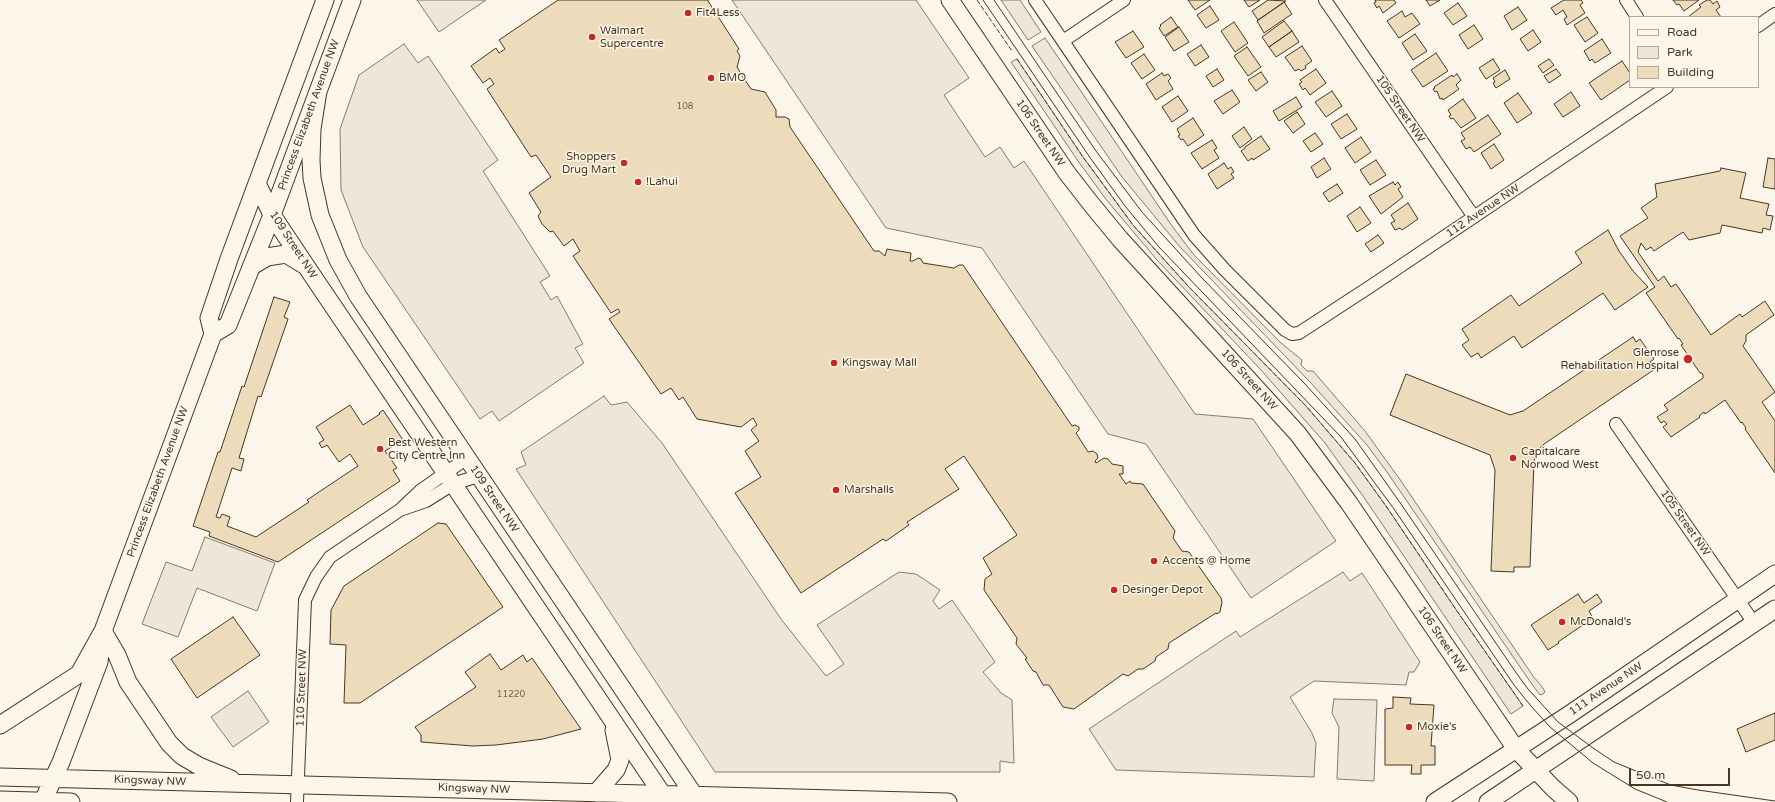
<!DOCTYPE html>
<html>
<head>
<meta charset="utf-8">
<style>
  body { margin:0 }
  #map { position:relative; width:1775px; height:802px; overflow:hidden; background:#fbf6e9; font-family:"Varela Round",sans-serif }
  canvas { display:block }
  .legend { position:absolute; left:1629px; top:16px; width:130px; height:72px; box-sizing:border-box; background:#fbf6e9; border:1px solid #b4a999; margin:0; padding:5px 7px; list-style:none; font-size:12px; color:#4a3520 }
  .legend li { display:flex; align-items:center; gap:8px; height:20px }
  .legend b { width:20px; border:1px solid #b4a999 }
  .scale { position:absolute; left:1629px; top:768px; width:101px; height:18px; box-sizing:border-box; border:2px solid #4a3520; border-top:0; padding-left:5px; font-size:12px; line-height:14px; white-space:nowrap; color:#4a3520; -webkit-text-stroke:3px #fbf6e9; paint-order:stroke }
</style>
</head>
<body>
<div id="map">
<canvas width="1775" height="802"></canvas>
<ul class="legend">
<li><b style="height:5px;background:#fbf6e9"></b>Road</li>
<li><b style="height:11px;background:#ede6d9"></b>Park</li>
<li><b style="height:11px;background:#ecdcbc"></b>Building</li>
</ul>
<div class="scale">50 m</div>
</div>
<script>
const ctx = document.querySelector('canvas').getContext('2d');
ctx.lineJoin = 'round';
function fill(path, color) { ctx.fillStyle = color; ctx.fill(path, 'evenodd'); }
const poly = rows => new Path2D(rows.map(r => 'M' + r).join(''));
function stroke(path, color, width, dash) { ctx.strokeStyle = color; ctx.lineWidth = width; ctx.lineCap = dash ? 'butt' : 'round'; ctx.setLineDash(dash || []); ctx.stroke(path); }
function label(font, color, halo, rows, align = 'center') {
  ctx.font = font + ' "Varela Round",sans-serif'; ctx.lineWidth = 3; ctx.setLineDash([]); ctx.textBaseline = 'middle'; ctx.strokeStyle = halo; ctx.fillStyle = color; for (const [text, x, y, turn = 0] of rows) {
    ctx.save(); ctx.translate(x, y); ctx.rotate((+turn || 0) * Math.PI / 180); ctx.textAlign = isNaN(turn) ? turn : align; if (halo) ctx.strokeText(text, 0, 0); ctx.fillText(text, 0, 0); ctx.restore();
  }
}
const green = poly([
  [1001,0,1020,0,1041,32,1028,40,1001,0],
  [1045,38,1172,226,1194,255,1281,343,1302,360,1301,365,1307,371,1313,371,1365,431,1401,481,1533,676,1543,688,1545,692,1543,694,1540,695,1531,683,1387,472,1367,445,1310,382,1180,247,1122,177,1032,46,1045,38],
  [1017,59,1083,157,1133,225,1188,286,1306,406,1355,463,1386,506,1457,611,1523,706,1511,714,1363,496,1325,443,1261,370,1157,260,1105,198,1078,161,1011,62,1017,59]
]);
fill(green, '#ede6d9');
stroke(green, '#887966', 1);
const parking = poly([
  [417,0,486,0,439,32,417,0],
  [732,0,916,0,969,78,944,95,985,157,1000,147,1014,168,1024,161,1195,414,1253,419,1336,541,1251,598,1146,444,1108,434,982,248,886,228,732,0],
  [404,44,418,63,428,56,498,160,483,171,550,276,540,282,551,300,557,296,583,344,575,348,584,363,499,421,492,411,480,419,363,247,341,190,340,129,359,75,404,44],
  [604,396,611,405,627,402,662,443,781,619,826,676,844,664,817,625,899,572,916,574,940,590,933,601,939,609,952,600,995,662,983,672,1001,693,1012,700,1014,763,1000,761,1000,772,715,772,516,469,526,465,521,452,604,396],
  [205,537,275,563,257,611,197,588,178,637,142,624,166,562,192,571,205,537],
  [1343,572,1350,581,1362,573,1420,662,1414,672,1409,672,1406,685,1314,681,1290,697,1312,733,1316,743,1314,777,1116,770,1089,729,1236,631,1240,637,1343,572],
  [248,691,269,722,233,747,211,717,248,691],
  [1334,699,1377,700,1374,781,1337,779,1339,727,1332,713,1334,699]
]);
fill(parking, '#ede7d9');
stroke(parking, '#887966', 1);
const building = poly([
  [558,0,708,0,708,1,739,49,737,51,740,56,737,67,743,77,751,89,765,92,776,110,776,117,785,117,789,119,790,127,874,251,879,251,885,256,887,249,911,253,910,261,913,261,918,258,921,259,923,263,954,268,959,265,963,265,1072,426,1075,425,1079,427,1079,430,1076,433,1088,452,1093,451,1097,454,1098,458,1095,461,1096,463,1104,458,1108,459,1112,464,1123,466,1123,474,1119,474,1126,484,1130,481,1131,483,1143,484,1175,531,1173,538,1182,551,1189,552,1221,598,1222,602,1220,612,1217,614,1216,613,1169,643,1168,649,1156,657,1155,661,1143,669,1138,669,1128,676,1123,674,1074,709,1063,707,1049,685,1043,685,1036,672,1033,671,1025,659,1027,658,1016,644,1017,638,984,590,985,579,992,574,983,558,1017,535,964,456,945,469,959,489,907,522,909,525,886,541,883,539,801,593,735,493,761,477,745,451,759,441,751,430,757,425,753,418,741,427,697,419,683,397,679,400,671,388,661,394,609,319,620,312,618,309,611,313,573,256,580,251,573,239,564,246,553,231,550,232,542,224,538,216,541,212,529,193,551,177,536,155,531,157,487,89,494,84,490,78,483,83,471,66,496,48,499,53,505,49,499,40,558,0],
  [1188,0,1210,0,1195,10,1188,0],
  [1244,0,1260,0,1249,7,1244,0],
  [1268,0,1286,1,1258,20,1252,11,1268,0],
  [1375,0,1394,0,1396,3,1383,13,1379,6,1377,8,1374,3,1376,2,1375,0],
  [1426,0,1440,0,1430,6,1426,0],
  [1564,0,1581,0,1583,3,1580,5,1585,13,1567,25,1564,19,1567,17,1563,10,1556,15,1551,8,1564,0],
  [1673,0,1699,0,1684,11,1679,4,1677,5,1673,0],
  [1707,0,1710,0,1713,4,1717,1,1720,7,1716,10,1721,17,1688,17,1701,7,1699,5,1707,0],
  [1284,2,1292,14,1264,33,1257,21,1284,2],
  [1458,3,1467,16,1453,25,1444,13,1458,3],
  [1210,6,1219,20,1206,28,1197,15,1210,6],
  [1518,7,1527,20,1512,30,1504,16,1518,7],
  [1402,11,1405,17,1412,13,1420,24,1399,38,1387,21,1402,11],
  [1171,17,1178,27,1164,36,1159,28,1161,26,1160,25,1171,17],
  [1587,17,1598,33,1585,42,1574,25,1587,17],
  [1284,21,1292,31,1269,47,1262,37,1284,21],
  [1234,22,1248,43,1235,52,1221,31,1234,22],
  [1474,25,1483,39,1468,49,1459,35,1474,25],
  [1179,27,1189,42,1174,51,1165,37,1179,27],
  [1533,30,1541,42,1528,51,1520,39,1533,30],
  [1133,31,1144,47,1126,58,1115,42,1133,31],
  [1292,31,1299,42,1276,57,1269,47,1292,31],
  [1415,34,1427,51,1413,60,1402,43,1415,34],
  [1602,39,1611,53,1595,63,1592,59,1590,61,1584,51,1602,39],
  [1201,45,1209,57,1195,66,1187,54,1201,45],
  [1302,46,1312,61,1305,66,1306,68,1301,71,1299,69,1295,71,1285,57,1302,46],
  [1247,47,1261,67,1248,76,1234,56,1247,47],
  [1436,53,1448,71,1423,87,1411,70,1436,53],
  [1144,54,1155,70,1142,79,1131,63,1144,54],
  [1493,59,1500,70,1486,79,1479,68,1493,59],
  [1549,59,1554,65,1543,73,1538,66,1549,59],
  [1622,61,1630,73,1630,80,1601,100,1589,83,1622,61],
  [1217,69,1224,80,1213,87,1206,76,1217,69],
  [1316,69,1326,83,1310,95,1305,88,1303,90,1299,84,1302,82,1300,80,1316,69],
  [1556,69,1561,75,1549,83,1544,76,1556,69],
  [1505,70,1510,79,1496,88,1493,83,1495,82,1493,78,1505,70],
  [1261,72,1268,82,1256,91,1248,80,1261,72],
  [1162,73,1164,76,1168,74,1171,78,1168,81,1173,89,1156,100,1146,84,1162,73],
  [1457,74,1461,80,1456,85,1459,89,1443,100,1442,98,1440,99,1437,91,1435,92,1433,89,1435,88,1434,87,1452,75,1453,77,1457,74],
  [1232,90,1240,102,1223,114,1214,101,1232,90],
  [1332,91,1342,106,1326,117,1315,102,1332,91],
  [1571,92,1580,106,1563,117,1554,104,1571,92],
  [1518,93,1532,113,1517,123,1504,103,1518,93],
  [1178,96,1188,111,1172,122,1162,107,1178,96],
  [1296,97,1302,107,1279,121,1273,111,1296,97],
  [1463,99,1476,118,1461,128,1453,118,1451,119,1449,116,1451,115,1448,110,1463,99],
  [1297,112,1305,124,1293,133,1284,121,1297,112],
  [1347,114,1357,129,1341,139,1331,124,1347,114],
  [1488,115,1501,134,1474,152,1470,147,1466,149,1461,141,1465,139,1461,133,1488,115],
  [1193,118,1204,135,1188,146,1183,139,1181,140,1178,136,1180,135,1177,129,1193,118],
  [1244,127,1252,139,1240,148,1232,136,1244,127],
  [1315,133,1323,144,1311,152,1303,141,1315,133],
  [1261,136,1270,149,1253,160,1252,158,1248,161,1241,151,1245,148,1245,147,1261,136],
  [1361,137,1371,152,1355,163,1345,148,1361,137],
  [1212,140,1217,148,1214,150,1219,158,1202,169,1191,153,1212,140],
  [1494,144,1504,160,1491,169,1481,153,1494,144],
  [1324,158,1331,169,1317,178,1311,167,1324,158],
  [1768,158,1775,159,1775,189,1763,187,1768,158],
  [1376,160,1386,175,1370,185,1360,170,1376,160],
  [1224,163,1228,169,1231,167,1234,172,1231,174,1234,178,1217,189,1208,174,1224,163],
  [1721,168,1746,173,1740,198,1769,204,1766,215,1773,216,1770,230,1763,228,1762,233,1722,225,1720,233,1689,240,1683,232,1654,251,1651,247,1646,250,1641,243,1638,252,1658,281,1664,276,1671,287,1676,284,1711,335,1740,314,1742,317,1765,301,1774,315,1746,335,1746,341,1743,346,1775,392,1762,402,1775,421,1775,473,1745,429,1746,428,1742,422,1741,423,1725,400,1705,414,1704,412,1699,416,1700,417,1671,437,1663,427,1667,424,1664,421,1661,423,1657,417,1668,410,1664,405,1703,378,1703,375,1702,373,1700,373,1681,345,1683,344,1679,338,1678,339,1646,293,1655,287,1620,236,1648,218,1641,208,1657,197,1655,184,1720,171,1721,168],
  [1393,182,1395,185,1398,182,1401,187,1398,189,1403,197,1381,214,1369,196,1393,182],
  [1337,184,1343,193,1329,202,1323,193,1337,184],
  [1408,203,1418,219,1402,230,1400,228,1395,230,1391,223,1395,221,1391,215,1408,203],
  [1360,207,1371,223,1357,232,1347,216,1360,207],
  [1608,230,1619,251,1633,271,1648,287,1615,310,1603,293,1522,348,1514,336,1481,358,1478,353,1471,357,1462,345,1469,340,1462,329,1511,295,1519,306,1582,263,1575,252,1608,230],
  [1378,235,1384,243,1371,252,1365,244,1378,235],
  [274,297,290,302,284,317,288,319,261,397,258,396,239,458,244,459,241,471,232,468,216,517,220,518,222,514,230,517,227,526,256,537,309,502,307,500,358,466,350,454,339,462,327,445,322,448,319,443,324,440,316,427,350,405,363,425,380,414,379,413,383,410,403,440,385,451,397,468,393,470,400,481,278,562,209,536,210,532,193,526,218,452,220,452,242,386,244,387,274,297],
  [1633,337,1636,342,1640,339,1654,359,1650,362,1655,369,1544,444,1537,451,1534,461,1530,567,1514,567,1514,572,1491,571,1495,470,1490,455,1390,415,1406,374,1510,415,1523,411,1633,337],
  [438,523,446,524,503,607,360,703,344,703,346,645,330,644,331,610,344,586,438,523],
  [1578,594,1584,603,1597,594,1602,602,1589,611,1593,618,1558,642,1559,643,1548,650,1531,625,1578,594],
  [233,617,260,655,197,698,171,659,233,617],
  [490,654,501,670,523,655,527,662,532,658,581,729,543,739,496,745,473,746,421,742,421,735,415,727,476,687,465,672,490,654],
  [1393,697,1411,698,1410,704,1434,705,1431,746,1435,746,1435,765,1421,765,1421,774,1411,774,1412,765,1385,765,1385,709,1393,708,1393,697],
  [1775,713,1775,740,1746,752,1737,729,1775,713]
]);
fill(building, '#ecdcbc');
stroke(building, '#4a3520', 1);
const street = poly([
  [1035,0,1194,235,1224,269,1285,330,1292,334,1299,333,1371,286,1667,87],
  [1325,0,1474,217],
  [1626,0,1637,17],
  [1758,26,1775,14],
  [1063,41,1124,0],
  [1616,424,1754,623],
  [467,458,420,491,400,510,426,501,453,484,478,476],
  [297,802,305,600,316,577,330,557,400,510]
]);
const secondary = poly([
  [950,0,1067,173,1092,205,1120,239,1298,434,1349,503,1516,749,1553,788,1569,802],
  [318,91,312,129,311,160,312,178,320,215,338,260,358,296,694,795,696,802],
  [257,183,272,215,306,266,667,801],
  [252,266,267,257,286,254,304,265],
  [213,334,228,325,272,215,352,0],
  [103,631,117,655,128,682,169,743,182,756,199,766,231,779],
  [0,725,79,674,103,631,213,334,209,318,229,259,325,0],
  [0,777,948,802],
  [596,793,616,770,620,760,614,730],
  [0,800,71,802],
  [43,801,61,762,99,662,101,643],
  [1435,802,1570,714,1775,574],
  [1488,802,1775,609]
]);
stroke(street, '#4a3520', 14);
stroke(secondary, '#4a3520', 19);
stroke(street, '#fbf6e9', 12);
stroke(secondary, '#fbf6e9', 17);
stroke(poly([
  [983,0,1091,159,1125,206,1159,247,1341,437,1394,509,1514,685,1531,706,1550,727,1593,763,1635,789,1667,802],
  [994,0,1096,151,1142,212,1202,278,1305,384,1355,439,1401,504,1517,674,1528,689,1558,722,1593,748,1614,762,1648,776,1671,785,1698,790,1775,801]
]), '#4a3520', 1);
stroke(poly([
  [977,0,1012,51],
  [1017,59,1083,157,1133,225,1188,286,1306,406,1355,463,1386,506,1457,611,1523,706]
]), '#4a3520', 1, [5, 2]);
for (const [x, y, r, color] of [
  [688,13,4,"#c62828"],
  [592,37,4,"#c62828"],
  [711,78,4,"#c62828"],
  [624,163,4,"#c62828"],
  [638,182,4,"#c62828"],
  [1688,359,5,"#c62828"],
  [834,363,4,"#c62828"],
  [380,449,4,"#c62828"],
  [1513,458,4,"#c62828"],
  [836,490,4,"#c62828"],
  [1154,561,4,"#c62828"],
  [1114,590,4,"#c62828"],
  [1562,622,4,"#c62828"],
  [1409,727,4,"#c62828"]
]) { const dot = new Path2D(); dot.arc(x, y, r, 0, 2 * Math.PI); ctx.fillStyle = color; ctx.fill(dot); stroke(dot, '#fbf6e9', 1.5); }
label('9px', '#725f47', null, [
  ["108",685,107],
  ["11220",511,695]
]);
label('11px', '#4a3520', '#fbf6e9', [
  ["Fit4Less",696,13],
  ["Walmart",600,31],
  ["Supercentre",600,44],
  ["BMO",719,78],
  ["Shoppers",616,157,"right"],
  ["Drug Mart",616,170,"right"],
  ["!Lahui",646,182],
  ["Glenrose",1679,353,"right"],
  ["Rehabilitation Hospital",1679,366,"right"],
  ["Kingsway Mall",842,363],
  ["Best Western",388,443],
  ["City Centre Inn",388,456],
  ["Capitalcare",1521,452],
  ["Norwood West",1521,465],
  ["Marshalls",844,490],
  ["Accents @ Home",1162,561],
  ["Desinger Depot",1122,590],
  ["McDonald's",1570,622],
  ["Moxie's",1417,727]
], 'left');
label('11px', '#4a3520', '#fbf6e9', [
  ["105 Street NW",1400,109,56],
  ["Princess Elizabeth Avenue NW",309,115,-70],
  ["106 Street NW",1040,133,56],
  ["112 Avenue NW",1483,211,-34],
  ["109 Street NW",293,245,57],
  ["106 Street NW",1249,380,48],
  ["Princess Elizabeth Avenue NW",158,482,-70],
  ["109 Street NW",494,499,56],
  ["105 Street NW",1685,523,55],
  ["106 Street NW",1442,640,56],
  ["110 Street NW",302,688,-88],
  ["111 Avenue NW",1606,689,-34],
  ["Kingsway NW",150,781,2],
  ["Kingsway NW",474,789,2]
]);
</script>
</body>
</html>
